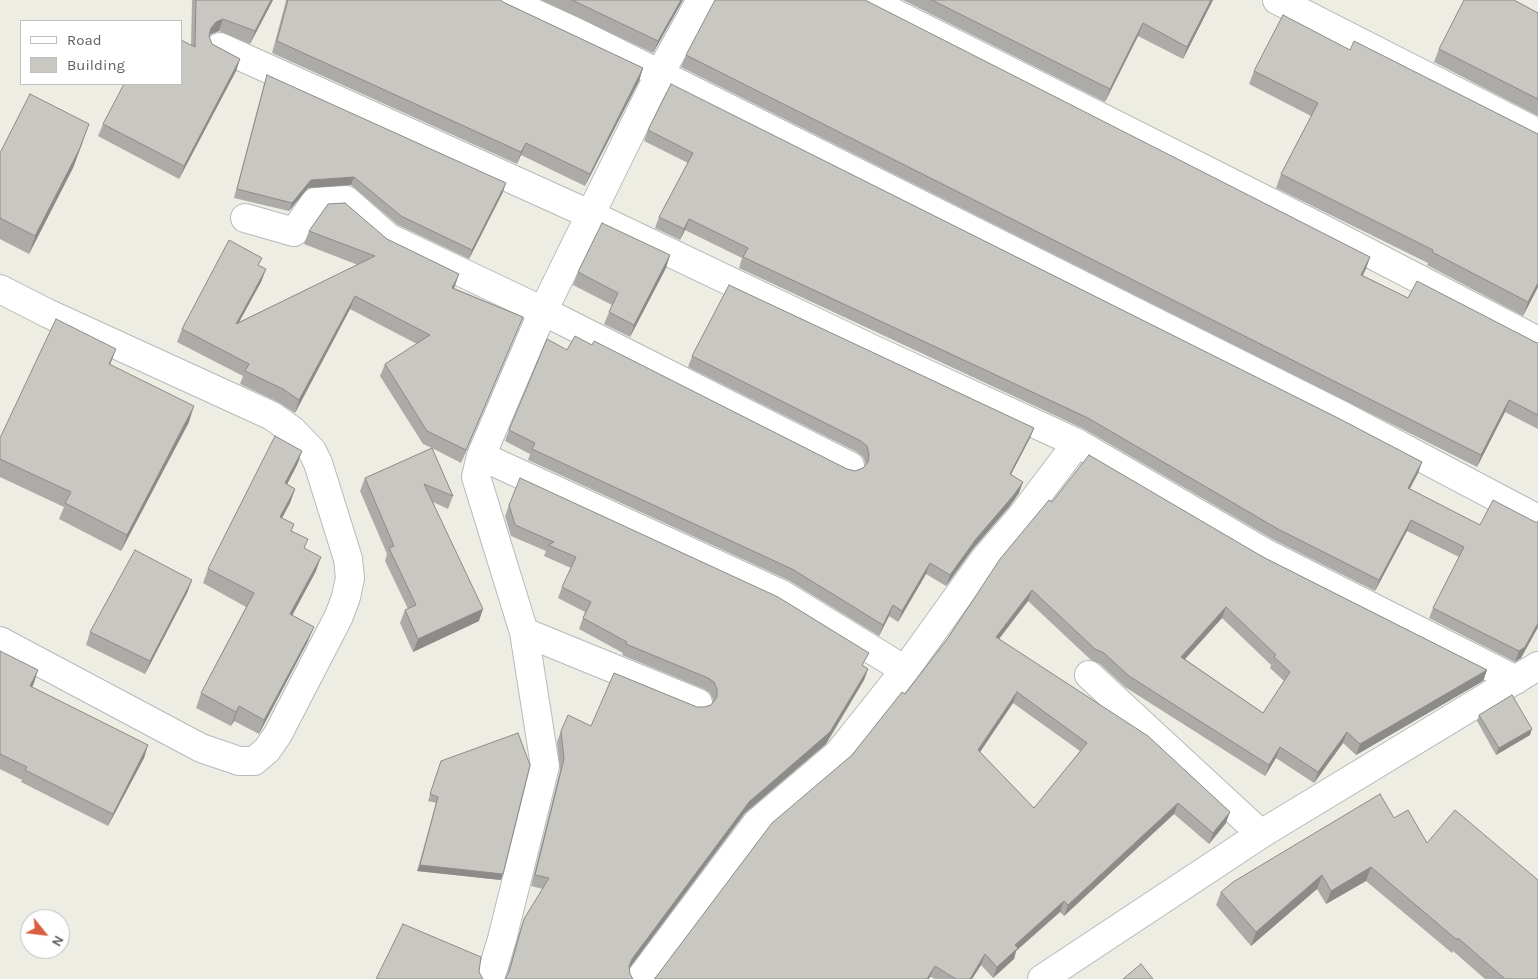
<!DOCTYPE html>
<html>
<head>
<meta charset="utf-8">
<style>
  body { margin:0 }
  #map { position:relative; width:1538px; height:979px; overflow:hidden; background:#edede4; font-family:Karla,sans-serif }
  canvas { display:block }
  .legend { position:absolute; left:20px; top:20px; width:162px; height:65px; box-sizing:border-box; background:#fff; border:1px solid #bebfc1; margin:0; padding:6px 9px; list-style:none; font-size:15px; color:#5c5f64 }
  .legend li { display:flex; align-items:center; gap:10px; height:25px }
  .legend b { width:25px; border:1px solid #bebfc1 }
  .north { position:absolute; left:20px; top:909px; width:50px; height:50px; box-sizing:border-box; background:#fff; border:1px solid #bebfc1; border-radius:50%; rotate:119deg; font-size:14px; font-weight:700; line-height:20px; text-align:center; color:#5c5f64 }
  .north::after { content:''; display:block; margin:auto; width:18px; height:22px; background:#da5d3e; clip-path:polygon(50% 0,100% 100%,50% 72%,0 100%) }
</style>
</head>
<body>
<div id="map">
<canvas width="1538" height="979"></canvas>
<ul class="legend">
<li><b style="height:6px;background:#fff"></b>Road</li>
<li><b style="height:14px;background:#c9c7c2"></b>Building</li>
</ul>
<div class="north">N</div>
</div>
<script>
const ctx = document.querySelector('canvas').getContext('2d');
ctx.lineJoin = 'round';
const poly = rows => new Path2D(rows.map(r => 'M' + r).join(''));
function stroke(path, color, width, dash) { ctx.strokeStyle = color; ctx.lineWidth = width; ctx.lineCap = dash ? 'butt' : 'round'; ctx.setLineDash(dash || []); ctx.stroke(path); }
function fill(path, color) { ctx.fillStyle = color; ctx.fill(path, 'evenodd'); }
const minor = poly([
  [505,0,576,32,1341,415,1538,519],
  [868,0,1319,227,1538,341],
  [1277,0,1538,133],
  [220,47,589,214,872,349,1077,443,1267,554,1516,680],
  [245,218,294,232,315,202,346,200,389,238,543,311,850,466],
  [0,289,47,313,272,416,293,431,312,451,318,463,348,559,350,578,346,597,339,616,278,734,267,750,254,761,239,761,201,748,0,641],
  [481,456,781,594,905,670,984,560,1021,517,1077,443],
  [524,632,698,703],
  [1089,675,1261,834],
  [490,979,502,939,545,766,524,632,476,477,481,456,543,311,659,75,701,0],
  [640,979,757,823,838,754,905,670],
  [1042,979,1261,834,1538,666]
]);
stroke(minor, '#b7b9bd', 30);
stroke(minor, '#fff', 28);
fill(poly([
  [192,0,273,0,250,44,219,31,211,34,209,36,212,44,240,59,236,71,179,179,98,136,103,124,191,45],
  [285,0,501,0,503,2,643,68,639,81,585,186,521,155,517,164,272,53,286,1],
  [541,0,683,0,653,53],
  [903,0,1213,0,1183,59,1138,36,1105,102],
  [1538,13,1538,116,1434,62,1439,49],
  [1350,50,1538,134,1538,287,1523,316,1427,265,1428,263,1276,188,1281,174,1311,116,1249,84,1254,71],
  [686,55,1370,257,1362,275,1408,298,1535,342,1538,343,1538,429,1505,412,1477,467,681,67],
  [267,75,503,192,469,259,398,225,351,185,308,188,289,211,234,198,264,84],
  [648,130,1422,462,1418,473,1410,489,1480,525,1538,522,1538,629,1537,629,1521,658,1515,662,1429,618,1433,608,1459,557,1407,531,1375,591,1274,540,1084,429,739,268,742,258,685,230,680,240,655,228,659,217,688,163,644,141],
  [83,142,73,168,29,254,0,239,0,153],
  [309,231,387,239,454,288,523,317,518,329,461,463,432,448,453,496,448,509,433,502,479,621,413,652,400,623,405,610,408,609,385,561,387,554,360,491,365,478,432,448,423,444,380,376,385,364,417,344,350,309,295,413,278,402,240,384,243,376,177,342,182,329,266,269,261,282,239,322,358,265,304,244],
  [670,255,666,268,630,337,604,324,612,305,573,285,578,272],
  [592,345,847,469,855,471,863,468,866,465,863,457,857,452,688,367,692,356,1034,428,1030,438,1011,474,1019,493,1009,507,972,550,946,586,926,574,898,622,889,616,879,636,788,580,528,460,530,454,505,441,509,430,567,350],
  [110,364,189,422,121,551,59,519,64,507,0,477,0,438],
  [302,451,297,465,287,484,295,489,290,503,282,518,305,548,316,571,292,615,308,641,259,734,234,721,231,726,196,708,201,693,246,607,203,583,208,569],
  [1052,502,1263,557,1487,670,1483,681,1356,755,1343,743,1314,783,1276,758,1265,776,1125,687,1100,664,1091,660,1028,601,999,639,1226,823,1209,844,1174,814,1064,916,1060,912,1016,951,1014,959,993,978,981,965,972,979,935,979,931,977,656,977,905,694],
  [1222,618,1271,665,1270,668,1284,681,1263,713,1185,659],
  [1013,703,1080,751,1034,808,980,752],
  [509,505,864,666,868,669,864,680,826,744,745,813,629,968,630,974,507,975,520,930,524,919,543,889,531,886,560,770,557,742,561,731,697,707,704,707,711,705,713,700,710,693,704,689,622,655,623,653,579,629,585,612,558,598,562,587,571,568,544,556,546,551,511,536,505,516],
  [192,580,187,593,145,674,86,645,90,632],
  [0,651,34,683,32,687,148,745,144,758,108,826,21,782,22,780,0,769],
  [1479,715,1530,735,1496,755,1477,721],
  [441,761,501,880,417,871,436,803,428,801],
  [1394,818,1427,843,1538,979,1485,979,1453,951,1452,953,1366,881,1326,904,1317,889,1251,946,1216,905,1221,892]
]), '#adaba7');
fill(poly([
  [271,0,273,0,250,44,255,31],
  [681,0,683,0,653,53,658,41],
  [1211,0,1213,0,1183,59,1187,47],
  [223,19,219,31,211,34,206,40,211,28,216,22],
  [1143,23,1138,36,1105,102,1110,89],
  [240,59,236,71,179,179,184,166],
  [643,68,639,81,585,186,590,174],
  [89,124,73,168,29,254,35,236],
  [526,143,521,155,517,164,521,152],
  [354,177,351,185,308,188,289,211,292,203,311,180],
  [506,183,503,192,469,259,472,250],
  [689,219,685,230,680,240,684,229],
  [670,255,666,268,630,337,634,325],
  [1370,257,1366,269,1357,287,1361,275],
  [266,269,261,282,231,337,236,324],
  [459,274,455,286,448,301,452,288],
  [1538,283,1538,287,1523,316,1528,302],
  [355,296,350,309,295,413,299,400],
  [523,317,518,329,461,463,466,450],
  [116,349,110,365,109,364],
  [1509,400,1505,412,1477,467,1481,455],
  [194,406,189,422,121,551,127,535],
  [1034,428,1030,438,1006,484,1010,474],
  [302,451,297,465,280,498,285,483],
  [1422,462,1418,473,1404,499,1408,488],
  [1023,482,1019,493,1009,507,972,550,946,586,950,575,976,539],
  [295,489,290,503,275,531,280,517],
  [1411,520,1407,531,1375,591,1379,580],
  [321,557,316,571,285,629,290,614],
  [930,563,926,574,898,622,902,611],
  [192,580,187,593,145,674,150,661],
  [1032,590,1028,601,992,648,996,637],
  [893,605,889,616,879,636,883,625],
  [1226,607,1222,618,1177,668,1181,657],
  [483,609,479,621,413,652,418,639],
  [1538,623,1537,629,1521,658,1515,662,1519,651],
  [314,627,308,641,259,734,264,720],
  [868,669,864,680,826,744,745,813,628,970,632,959,749,802],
  [38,670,34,683,26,699,30,686],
  [1487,670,1483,681,1356,755,1360,744],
  [1017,692,1013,703,974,761,978,750],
  [239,706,234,721,231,726,236,712],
  [1532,729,1530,735,1496,755,1499,748],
  [1347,732,1343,743,1314,783,1318,772],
  [148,745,144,758,108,826,113,814],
  [1280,747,1276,758,1265,776,1269,765],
  [1178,803,1174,814,1064,916,1068,905],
  [1230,812,1226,823,1209,844,1213,833],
  [420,865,503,874,501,880,417,871],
  [1371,867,1366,881,1326,904,1331,891],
  [1322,875,1317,889,1251,946,1256,932],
  [1064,901,1060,912,1016,951,1014,959,993,978,997,967,1015,945],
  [985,954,981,965,972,979,970,979],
  [935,966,929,979,927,979]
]), '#8d8b88');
const building = poly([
  [196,0,271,0,255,31,223,19,216,22,211,28,209,36,212,44,240,59,184,166,103,124,124,84,181,84,181,40,195,47,196,0],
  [288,0,501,0,503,2,643,68,590,174,526,143,521,152,277,41,288,0],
  [572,0,681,0,658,41,572,0],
  [715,0,865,0,1370,257,1361,275,1408,298,1417,281,1535,342,1538,343,1538,415,1509,400,1481,455,686,55,715,0],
  [932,0,1211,0,1187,47,1143,23,1110,89,932,0],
  [1464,0,1514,0,1538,13,1538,99,1439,49,1464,0],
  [1283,15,1350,50,1354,41,1538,134,1538,283,1528,302,1432,252,1433,250,1281,174,1318,103,1254,71,1283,15],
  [267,75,506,183,472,250,401,216,354,177,311,180,292,203,237,189,267,75],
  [671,84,1338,418,1422,462,1408,488,1480,525,1493,500,1535,522,1538,522,1538,623,1525,647,1519,651,1433,608,1464,547,1411,520,1379,580,1278,529,1088,418,743,257,748,248,689,219,684,229,659,217,693,153,648,130,671,84],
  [30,94,89,124,79,150,35,236,0,218,0,153,30,94],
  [345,203,387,239,459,274,452,288,523,317,466,450,427,431,385,364,430,335,355,296,299,400,283,389,245,371,249,364,182,329,229,240,262,258,258,265,266,269,236,324,375,256,309,231,328,204,345,203],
  [602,223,670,255,634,325,609,312,618,293,578,272,602,223],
  [729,285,1034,428,1010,474,1023,482,1013,496,976,539,950,575,930,563,902,611,893,605,883,625,792,569,532,449,535,443,509,430,547,339,567,350,575,336,592,345,594,341,847,469,855,471,863,468,868,462,869,454,867,446,861,441,692,356,729,285],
  [56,319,116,349,109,364,194,406,127,535,65,503,71,492,0,459,0,438,56,319],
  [275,436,302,451,285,483,295,489,280,517,294,524,291,531,308,539,304,548,321,557,290,614,314,627,264,720,239,706,236,712,201,693,254,593,208,569,275,436],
  [432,448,453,496,424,484,483,609,418,639,405,610,416,605,389,548,394,546,365,478,432,448],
  [1089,455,1263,557,1487,670,1360,744,1347,732,1318,772,1280,747,1269,765,1129,676,1104,653,1095,649,1032,590,996,637,1148,736,1230,812,1213,833,1178,803,1068,905,1064,901,1015,945,1018,948,997,967,985,954,970,979,956,979,935,966,927,979,654,979,656,977,772,823,852,755,902,692,905,694,948,638,1000,559,1049,500,1052,502,1089,455],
  [1226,607,1276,655,1274,657,1290,672,1263,713,1181,657,1226,607],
  [1017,692,1087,743,1034,808,978,750,1017,692],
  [520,478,778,597,869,653,862,665,868,669,830,732,749,802,632,959,629,966,630,974,633,979,505,979,509,972,524,919,549,878,535,875,564,759,561,731,568,715,591,726,614,673,697,707,704,707,711,705,717,697,717,689,714,682,708,678,626,644,627,642,583,618,591,602,562,587,576,557,548,545,554,542,515,525,509,505,520,478],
  [135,550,192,580,150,661,90,632,135,550],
  [0,651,38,670,30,686,148,745,113,814,25,770,27,767,0,754,0,651],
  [1512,695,1532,729,1499,748,1479,715,1512,695],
  [518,733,530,765,503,874,420,865,438,797,430,794,441,761,518,733],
  [1380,794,1394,818,1408,810,1427,843,1455,810,1538,880,1538,979,1505,979,1458,938,1457,940,1371,867,1331,891,1322,875,1256,932,1221,892,1233,882,1380,794],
  [403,924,481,957,479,972,483,979,376,979,403,924],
  [1141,964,1153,979,1123,979,1141,964]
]);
fill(building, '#c9c7c2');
stroke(building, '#8d8b88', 1);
</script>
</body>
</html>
